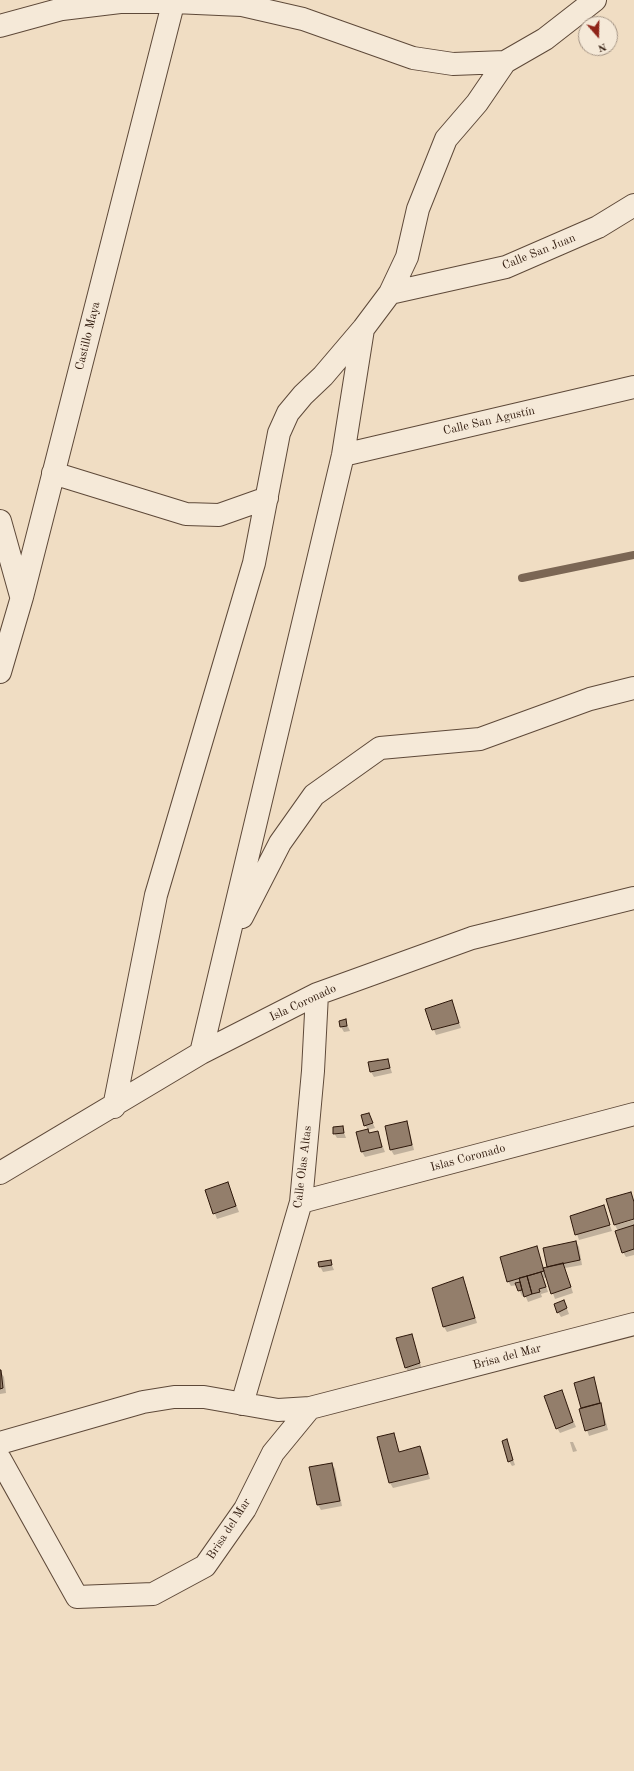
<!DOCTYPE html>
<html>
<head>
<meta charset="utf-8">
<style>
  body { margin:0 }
  #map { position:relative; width:634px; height:1771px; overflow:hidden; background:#f0ddc3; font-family:"Old Standard TT",serif }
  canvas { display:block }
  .north { position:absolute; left:578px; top:16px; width:40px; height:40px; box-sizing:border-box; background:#f5e9d8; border:1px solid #a59586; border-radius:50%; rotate:160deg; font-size:11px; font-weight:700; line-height:16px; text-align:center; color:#2e180b }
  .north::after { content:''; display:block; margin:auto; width:14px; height:18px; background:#8f2418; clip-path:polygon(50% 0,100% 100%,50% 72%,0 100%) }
</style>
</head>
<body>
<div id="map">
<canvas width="634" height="1771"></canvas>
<div class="north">N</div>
</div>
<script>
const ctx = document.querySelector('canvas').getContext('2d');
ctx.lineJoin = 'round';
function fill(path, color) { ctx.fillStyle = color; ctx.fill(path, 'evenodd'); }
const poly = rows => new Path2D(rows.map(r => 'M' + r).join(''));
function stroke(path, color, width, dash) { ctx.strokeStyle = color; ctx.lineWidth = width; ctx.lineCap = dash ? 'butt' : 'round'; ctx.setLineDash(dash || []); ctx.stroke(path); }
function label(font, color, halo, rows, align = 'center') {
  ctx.font = font + ' "Old Standard TT",serif'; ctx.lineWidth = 3.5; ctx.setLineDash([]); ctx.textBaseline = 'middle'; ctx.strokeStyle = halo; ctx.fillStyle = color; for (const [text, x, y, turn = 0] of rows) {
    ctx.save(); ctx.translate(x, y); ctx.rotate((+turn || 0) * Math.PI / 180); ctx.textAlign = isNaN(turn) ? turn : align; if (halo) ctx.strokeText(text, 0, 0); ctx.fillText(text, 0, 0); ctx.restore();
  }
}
fill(poly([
  [452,1002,461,1028,436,1035,426,1009],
  [345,1020,350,1031,344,1032,341,1027],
  [388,1060,392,1073,374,1077,371,1072],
  [369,1114,375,1128,368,1130,365,1125],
  [406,1122,409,1128,414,1150,394,1155,391,1150],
  [342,1127,346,1138,337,1138,334,1133],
  [368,1130,370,1134,377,1132,385,1152,365,1157,362,1152,357,1133],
  [228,1183,239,1212,217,1219,206,1190],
  [603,1206,612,1231,579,1240,571,1216],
  [634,1220,634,1255,626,1257,623,1252,618,1231,615,1225],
  [576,1242,579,1247,582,1265,565,1268,573,1293,555,1299,547,1277,544,1278,548,1292,541,1294,542,1297,528,1302,525,1295,522,1296,517,1285,511,1286,508,1281,536,1248,544,1269,548,1267],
  [330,1261,334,1270,323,1272,320,1266],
  [462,1278,465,1283,477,1323,447,1332,444,1327],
  [566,1306,569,1314,561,1317,558,1312],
  [411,1335,422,1369,409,1373,406,1368],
  [0,1371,4,1377,6,1393,0,1394],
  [593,1378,596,1384,608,1430,589,1436,580,1410,582,1409,575,1383],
  [561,1391,576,1427,560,1433,557,1428],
  [393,1434,400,1453,420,1448,423,1453,430,1479,393,1488,390,1483,378,1438],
  [507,1441,515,1465,512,1466,509,1461],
  [570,1442,573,1442,577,1451,573,1452],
  [332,1464,335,1469,342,1506,321,1510,318,1505,310,1468]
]), '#0003');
stroke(poly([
  [522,578,634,555]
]), '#7b6654', 8);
const building = poly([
  [452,1000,459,1023,432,1030,425,1009,452,1000],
  [346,1019,347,1026,340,1027,339,1021,346,1019],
  [388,1059,390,1068,370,1072,368,1062,388,1059],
  [369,1113,373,1123,364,1126,361,1115,369,1113],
  [407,1121,412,1145,390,1150,385,1126,407,1121],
  [343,1126,344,1133,333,1134,333,1127,343,1126],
  [368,1129,369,1133,378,1131,382,1147,361,1152,356,1132,368,1129],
  [228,1182,236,1206,213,1214,205,1190,228,1182],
  [631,1192,634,1202,634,1219,614,1225,606,1199,631,1192],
  [604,1205,610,1225,575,1235,570,1216,604,1205],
  [634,1225,634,1249,622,1253,615,1231,634,1225],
  [576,1241,580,1260,547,1267,543,1248,576,1241],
  [537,1246,544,1271,507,1282,500,1257,537,1246],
  [331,1260,332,1265,319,1267,318,1262,331,1260],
  [563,1263,571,1287,551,1294,543,1268,563,1263],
  [541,1272,546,1287,539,1289,540,1292,532,1294,527,1276,541,1272],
  [527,1276,532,1294,524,1297,519,1278,527,1276],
  [463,1277,475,1318,443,1327,432,1288,463,1277],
  [520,1282,522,1290,518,1291,515,1283,520,1282],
  [564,1300,567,1308,557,1313,554,1304,564,1300],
  [412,1334,420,1363,405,1368,396,1338,412,1334],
  [0,1370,1,1370,3,1388,0,1389,0,1370],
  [594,1377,600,1403,581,1408,574,1383,594,1377],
  [562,1390,573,1422,556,1429,544,1396,562,1390],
  [601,1403,605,1425,585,1431,579,1409,601,1403],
  [394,1433,399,1452,420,1446,428,1474,389,1483,377,1437,394,1433],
  [507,1439,513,1460,508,1462,502,1441,507,1439],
  [332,1463,340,1501,317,1505,309,1467,332,1463]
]);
fill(building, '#937e6b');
stroke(building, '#2e180b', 1);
const minor = poly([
  [0,26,62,9,120,2,174,2,242,5,303,19,413,58,453,64,505,62,545,39,595,0],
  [390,293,506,267,598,227,634,205],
  [343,455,634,387],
  [53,473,186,514,219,515,267,498],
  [0,521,21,596],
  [0,672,22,597,174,0],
  [242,917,280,843,314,795,380,748,480,739,590,699,634,688],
  [201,1053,343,455,363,329],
  [114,1107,156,895,254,563,279,433,288,413,303,395,323,376,363,329,390,293,407,257,418,209,446,139,477,103,505,62],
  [0,1173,201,1053,317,994,472,938,634,898],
  [301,1202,634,1114],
  [242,1404,301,1202,313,1071,317,994],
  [0,1443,143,1402,174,1397,204,1397,278,1410,310,1408],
  [0,1459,77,1597,153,1594,205,1566,245,1509,273,1453,310,1408,634,1324]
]);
stroke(minor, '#5e4939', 24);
stroke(minor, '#f5e9d8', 22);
label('12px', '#2e180b', '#f5e9d8', [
  ["Calle San Juan",539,252,-22],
  ["Castillo Maya",88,336,-76],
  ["Calle San Agustín",489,421,-13],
  ["Isla Coronado",303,1003,-25],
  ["Islas Coronado",468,1158,-15],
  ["Calle Olas Altas",303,1167,-83],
  ["Brisa del Mar",507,1357,-15],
  ["Brisa del Mar",229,1529,-57]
]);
</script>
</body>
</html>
